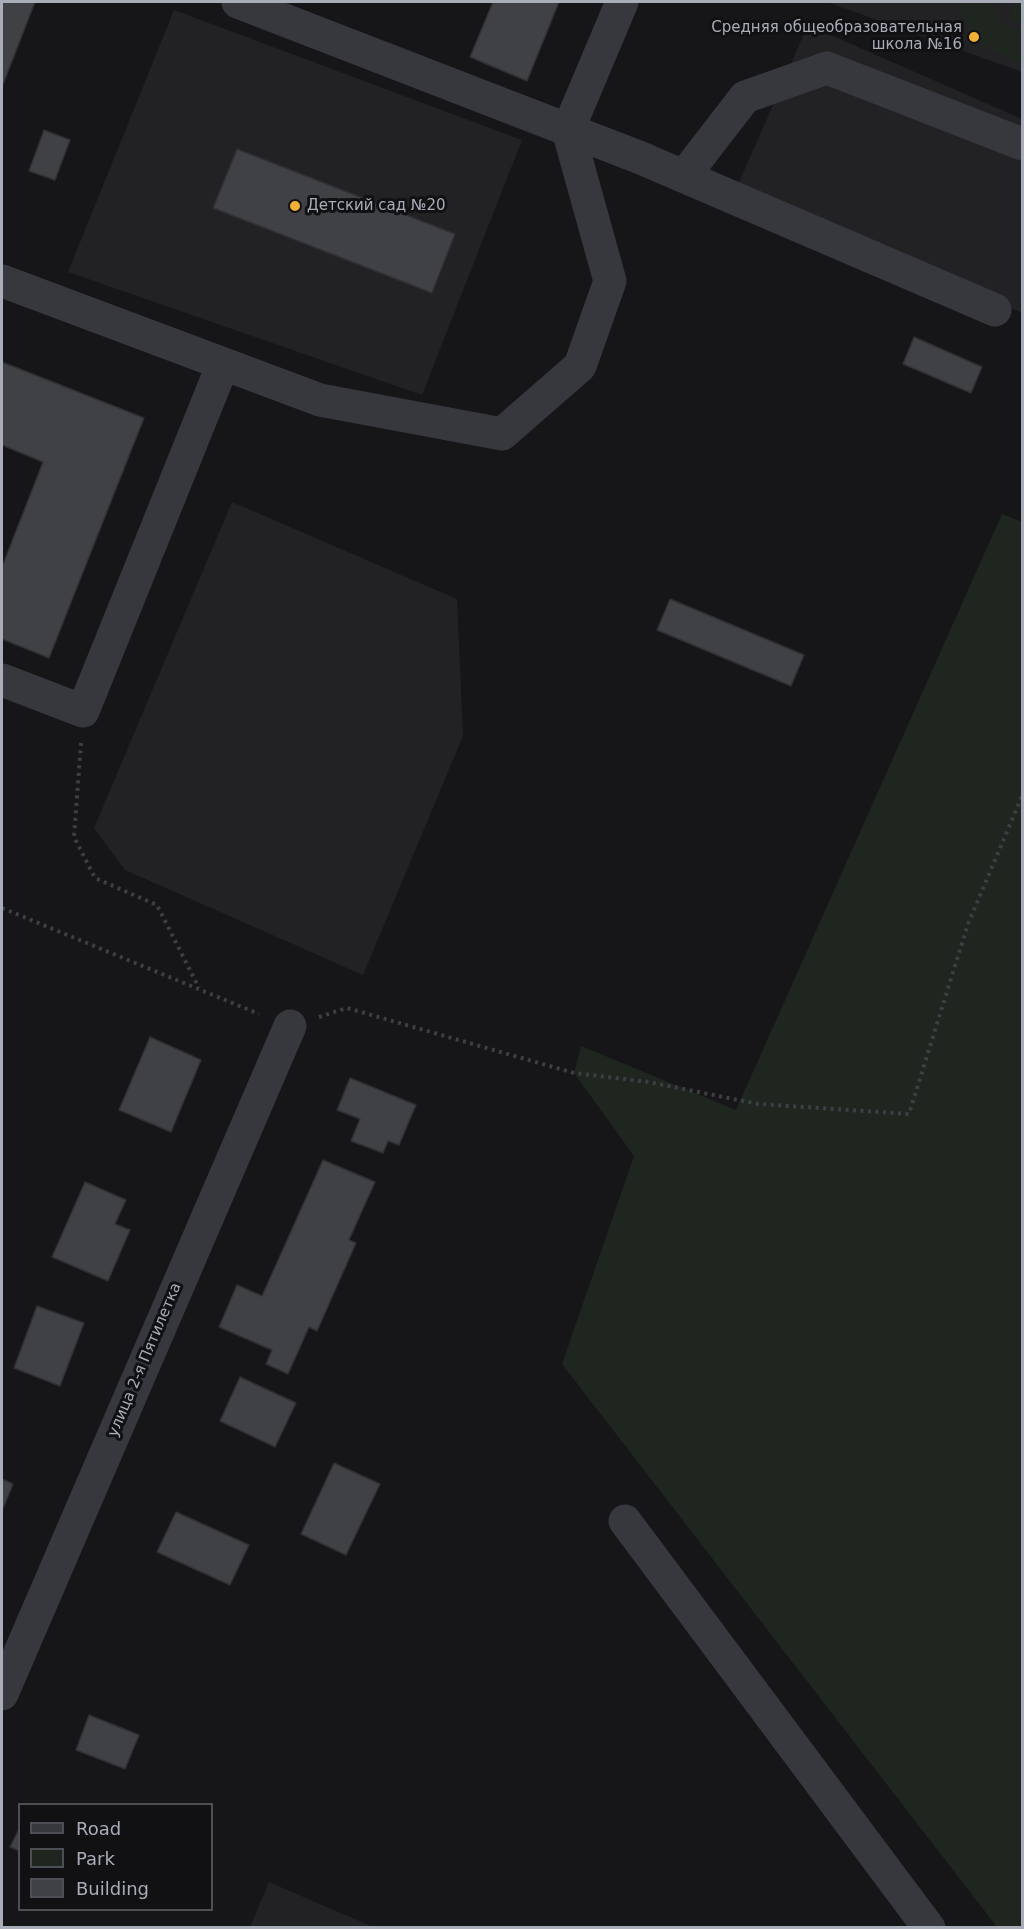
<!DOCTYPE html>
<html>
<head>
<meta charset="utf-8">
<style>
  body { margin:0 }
  #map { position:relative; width:1024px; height:1929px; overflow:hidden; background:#161618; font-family:"DejaVu Sans",sans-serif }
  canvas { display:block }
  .frame { position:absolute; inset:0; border:3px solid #a8adb8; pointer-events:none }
  .legend { position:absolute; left:18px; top:1803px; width:195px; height:108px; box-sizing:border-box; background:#111113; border:2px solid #4d4f55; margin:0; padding:8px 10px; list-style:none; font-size:18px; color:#a8adb8 }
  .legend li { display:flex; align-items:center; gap:12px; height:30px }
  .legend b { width:30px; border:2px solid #4d4f55 }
</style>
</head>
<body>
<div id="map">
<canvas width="1024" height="1929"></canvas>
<div class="frame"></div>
<ul class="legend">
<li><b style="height:8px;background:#37383d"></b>Road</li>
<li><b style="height:16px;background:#1e261f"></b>Park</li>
<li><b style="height:16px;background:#404145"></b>Building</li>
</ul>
</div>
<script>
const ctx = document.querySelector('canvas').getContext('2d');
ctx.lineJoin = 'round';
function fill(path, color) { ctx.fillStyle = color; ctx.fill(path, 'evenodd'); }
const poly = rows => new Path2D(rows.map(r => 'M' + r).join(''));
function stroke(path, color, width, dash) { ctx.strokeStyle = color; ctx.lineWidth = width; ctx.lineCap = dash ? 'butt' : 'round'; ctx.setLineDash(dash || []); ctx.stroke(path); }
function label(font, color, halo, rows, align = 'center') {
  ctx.font = font + ' "DejaVu Sans",sans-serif'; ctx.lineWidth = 6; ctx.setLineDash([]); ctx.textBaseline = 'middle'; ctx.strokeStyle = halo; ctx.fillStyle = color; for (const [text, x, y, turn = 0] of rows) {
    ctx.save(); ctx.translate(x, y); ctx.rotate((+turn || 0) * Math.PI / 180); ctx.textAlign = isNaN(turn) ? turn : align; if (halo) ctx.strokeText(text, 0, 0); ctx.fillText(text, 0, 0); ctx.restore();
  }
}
fill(poly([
  [827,2,1022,2,1022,72],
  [174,10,522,140,422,395,68,272],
  [808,25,1022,119,1022,313,736,189],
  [232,502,457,599,463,736,363,975,125,870,94,828],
  [269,1882,373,1927,250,1927]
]), '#222225');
fill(poly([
  [960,2,990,2,998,19,1011,28,1022,33,1022,64,986,48,975,39,967,27,961,11],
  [1016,2,1022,2,1022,25,1009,19],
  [1002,514,1022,522,1022,1928,997,1927,562,1364,634,1156,574,1073,581,1046,736,1110]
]), '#1e261f');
const building = poly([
  [2,2,35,2,2,87,2,2],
  [493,2,559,2,527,81,470,57,493,2],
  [44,130,70,140,55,180,29,171,44,130],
  [237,149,455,234,432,293,213,208,237,149],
  [914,337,982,367,971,393,903,364,914,337],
  [2,362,144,418,49,658,2,639,2,567,43,462,2,445,2,362],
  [670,599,804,655,791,686,657,630,670,599],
  [150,1037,201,1060,171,1132,119,1110,150,1037],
  [350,1078,416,1105,399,1145,388,1141,383,1153,351,1141,360,1119,337,1110,350,1078],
  [323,1160,375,1182,349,1240,356,1243,317,1331,309,1327,288,1374,266,1364,272,1350,219,1327,237,1285,262,1296,323,1160],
  [85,1182,126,1200,115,1224,130,1230,108,1281,52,1257,85,1182],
  [37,1306,84,1323,60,1386,14,1368,37,1306],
  [240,1377,296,1403,275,1447,220,1421,240,1377],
  [334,1463,380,1484,346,1555,301,1534,334,1463],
  [2,1479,13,1484,2,1511,2,1479],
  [176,1512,249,1545,230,1585,157,1552,176,1512],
  [89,1715,139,1735,125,1769,76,1750,89,1715],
  [20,1827,20,1851,10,1847,20,1827]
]);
fill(building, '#404145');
stroke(building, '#303034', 1.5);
stroke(poly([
  [81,743,74,837,95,878,157,905,199,988],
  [2,908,259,1014],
  [319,1017,347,1008,574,1073,649,1082,758,1104,909,1114,968,924,1022,796]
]), '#3d3f44', 4, [3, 4.5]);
stroke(poly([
  [238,2,641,158,995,310],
  [684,176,745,97,827,68,1022,144],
  [2,281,320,400,502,434,580,366,610,281,568,130,622,2],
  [2,680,83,711,223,364],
  [625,1521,929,1928],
  [2,1694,290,1026]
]), '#37383d', 33);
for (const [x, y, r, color] of [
  [974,37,6,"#f2b134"],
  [295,206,6,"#f2b134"]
]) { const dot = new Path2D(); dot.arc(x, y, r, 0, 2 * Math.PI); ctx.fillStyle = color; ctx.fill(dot); stroke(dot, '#111113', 2); }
label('15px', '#a8adb8', '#111113', [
  ["Средняя общеобразовательная",962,28],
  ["школа №16",962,45],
  ["Детский сад №20",307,206,"left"]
], 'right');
label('15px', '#a8adb8', '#111113', [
  ["улица 2-я Пятилетка",145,1360,-67]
]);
</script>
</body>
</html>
